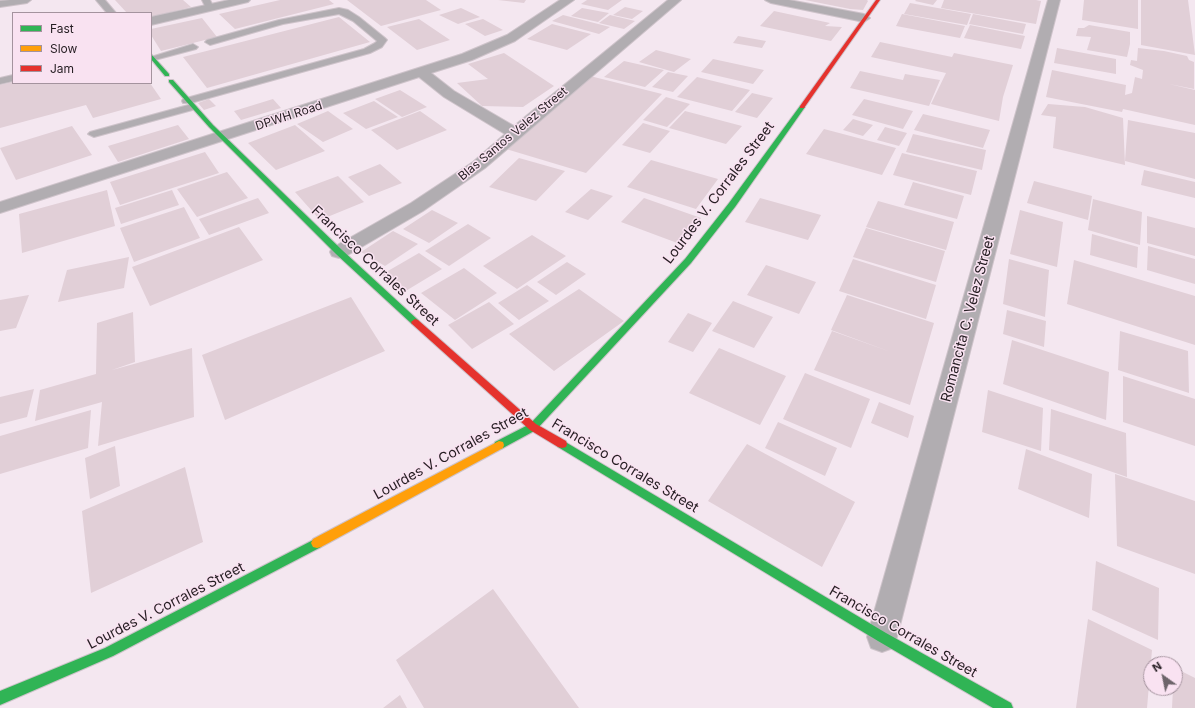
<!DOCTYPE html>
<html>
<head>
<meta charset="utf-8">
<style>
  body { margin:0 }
  #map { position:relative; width:1195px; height:708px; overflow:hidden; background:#f4e7f0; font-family:Inter,sans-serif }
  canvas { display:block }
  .legend { position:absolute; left:12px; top:12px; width:140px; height:72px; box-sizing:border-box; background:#f9e2f1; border:1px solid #a4939e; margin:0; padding:5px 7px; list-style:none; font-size:12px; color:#251d22 }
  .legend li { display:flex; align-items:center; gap:8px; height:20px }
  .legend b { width:20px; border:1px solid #a4939e }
  .north { position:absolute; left:1143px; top:656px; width:40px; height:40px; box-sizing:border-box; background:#f9e2f1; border:1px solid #a4939e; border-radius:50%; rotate:327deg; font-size:11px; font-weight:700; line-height:16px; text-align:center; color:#251d22 }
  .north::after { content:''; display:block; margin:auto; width:14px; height:18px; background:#6d646a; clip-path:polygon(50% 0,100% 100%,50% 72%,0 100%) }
</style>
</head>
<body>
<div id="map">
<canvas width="1195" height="708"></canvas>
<ul class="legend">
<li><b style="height:5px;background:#30b455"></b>Fast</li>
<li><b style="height:5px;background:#ff9f0a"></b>Slow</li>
<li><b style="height:5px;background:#e5322d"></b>Jam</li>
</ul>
<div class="north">N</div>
</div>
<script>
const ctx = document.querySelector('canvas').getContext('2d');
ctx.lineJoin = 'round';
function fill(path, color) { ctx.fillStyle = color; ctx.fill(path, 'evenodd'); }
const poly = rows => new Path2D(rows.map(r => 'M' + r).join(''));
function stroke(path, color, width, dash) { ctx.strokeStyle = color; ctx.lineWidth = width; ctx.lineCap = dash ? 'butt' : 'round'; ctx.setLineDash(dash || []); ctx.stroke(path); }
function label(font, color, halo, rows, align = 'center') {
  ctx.font = font + ' Inter,sans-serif'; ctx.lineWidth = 3; ctx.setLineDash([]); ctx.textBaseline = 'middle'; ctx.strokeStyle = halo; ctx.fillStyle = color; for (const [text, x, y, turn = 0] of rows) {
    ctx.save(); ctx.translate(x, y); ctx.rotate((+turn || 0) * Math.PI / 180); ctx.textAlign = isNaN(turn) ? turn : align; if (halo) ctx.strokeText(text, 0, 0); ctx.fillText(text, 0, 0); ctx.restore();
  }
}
fill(poly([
  [115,0,183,0,191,7,151,17,151,13,127,13],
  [280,0,329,0,334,4,235,29,219,14],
  [347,0,426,0,441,10,381,26],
  [498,0,526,0,524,3],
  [587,0,622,0,608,10,581,4],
  [805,0,867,0,868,1,863,10,850,9],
  [916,0,937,0,933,5,915,1],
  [944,0,1036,0,1041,1,1036,24,941,8],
  [1084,0,1138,0,1138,29,1082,20],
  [1141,0,1188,0,1195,55,1141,45],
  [910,3,971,14,967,25,904,14],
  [625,7,643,11,632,19,613,15],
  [461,8,480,17,458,24,439,15],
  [582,8,609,13,598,22,571,16],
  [774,11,830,23,825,26,842,27,831,41,760,26],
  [902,14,965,26,960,38,896,26],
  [973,14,1026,24,1023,34,969,24],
  [563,15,610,27,599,34,552,21],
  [610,15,635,21,624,29,599,23],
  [339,17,370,42,207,88,183,57],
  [202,18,217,37,161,51,151,35,151,29],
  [419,19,450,40,417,50,387,27],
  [483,19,503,30,485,36,465,24],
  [552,24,591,34,567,50,527,39],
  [970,25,1025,36,1021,49,964,38],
  [1089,25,1130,32,1130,44,1127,57,1087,50,1091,37,1076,36,1078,28,1084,28],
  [738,36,766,41,762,48,733,43],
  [880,42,952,57,954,53,1013,65,1003,97,999,121,931,104,946,73,871,57],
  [1057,48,1116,59,1116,74,1054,63],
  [1138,48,1164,51,1187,56,1189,60,1194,62,1194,89,1169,84,1195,90,1195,125,1123,109,1122,112,1046,97,1052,70,1126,85,1125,95,1132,93,1135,77,1142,79,1143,70,1130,65,1131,60,1137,61],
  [656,50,691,59,674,72,639,62],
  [504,53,554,86,523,107,482,106,457,83,488,79,468,64],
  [713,59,764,70,753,84,701,72],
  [624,61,664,70,645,87,604,77],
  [860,71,903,80,905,74,940,80,929,106,850,88],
  [668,72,688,76,673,92,652,87],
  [590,76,662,94,586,173,506,149],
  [697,77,750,90,732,111,677,97],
  [13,82,13,83,150,83,161,99,93,118,86,105,0,128,0,85],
  [400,90,427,107,402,117,375,99],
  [752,93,773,98,757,118,735,112],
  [666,97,690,104,667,127,643,120],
  [209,99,216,106,204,110,198,103],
  [273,99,281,108,241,120,234,111],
  [864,99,913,111,903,129,852,115],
  [374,101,398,117,366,129,343,113],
  [1048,104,1085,107,1123,118,1125,165,1053,148,1056,117,1041,115],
  [328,111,353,129,323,142,297,124],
  [420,111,447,130,397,150,371,130],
  [685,111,742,126,726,144,669,128],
  [923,114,990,130,983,148,914,130],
  [853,119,873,125,863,136,843,130],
  [1128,120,1195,133,1195,179,1125,161],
  [643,123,670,131,650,153,622,145],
  [178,125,189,139,118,162,108,146],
  [295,125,325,151,276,170,248,143],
  [72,126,92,155,16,180,0,148],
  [885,127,907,133,899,146,877,140],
  [824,129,896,148,882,175,806,154],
  [913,134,986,150,982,170,906,152],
  [205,152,219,173,120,205,110,182],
  [902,153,977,171,971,195,893,175],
  [519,158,565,171,536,201,489,187],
  [651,160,718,179,696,209,627,187],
  [380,164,402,183,369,196,348,177],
  [1144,170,1195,182,1195,198,1141,185],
  [227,172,248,198,197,217,177,189],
  [338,176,364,202,320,220,295,192],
  [1034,181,1092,196,1088,220,1027,203],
  [913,182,964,196,957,219,904,205],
  [591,189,613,196,588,220,565,212],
  [107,190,115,226,22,253,19,214],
  [172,190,179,205,121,224,115,208],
  [258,198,269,213,209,235,199,219],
  [644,198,701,218,680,244,621,222],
  [760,198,821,215,808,240,745,222],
  [1093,199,1142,212,1140,245,1088,230],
  [878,201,954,222,946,250,866,227],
  [184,207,200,238,134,262,120,228],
  [432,210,458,223,429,243,403,229],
  [1020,210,1063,222,1057,267,1010,254],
  [1147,216,1195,228,1195,256,1147,243],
  [468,224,491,238,449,266,425,251],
  [239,227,263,260,150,306,132,267],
  [866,228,945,251,936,282,853,257],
  [393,231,418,244,385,266,361,252],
  [1092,234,1138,247,1137,268,1090,255],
  [532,235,566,256,517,289,483,266],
  [1148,246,1195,259,1195,284,1147,270],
  [419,253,442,269,404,292,381,275],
  [129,257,124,288,58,302,67,270],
  [853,259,936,285,926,319,839,291],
  [1009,259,1049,270,1045,317,1003,304],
  [1074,260,1195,296,1195,345,1067,304],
  [567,262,586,274,556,295,537,282],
  [766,265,816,282,799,314,747,295],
  [464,268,497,293,455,320,421,293],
  [527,285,549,301,519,320,498,303],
  [579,289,624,321,554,371,509,334],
  [29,295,16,328,0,331,0,300],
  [847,295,934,323,910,405,814,370,832,331,891,352,831,330],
  [351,297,385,351,225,420,202,355],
  [733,301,773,317,754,348,712,331],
  [489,302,514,324,472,349,448,325],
  [1007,310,1046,321,1044,347,1003,334],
  [133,312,135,362,112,370,192,348,194,417,98,446,102,402,35,421,40,390,96,374,97,323],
  [688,313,712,323,693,352,668,342],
  [1120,331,1188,351,1189,393,1118,370],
  [1012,340,1109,372,1106,420,1003,384],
  [719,348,786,376,760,425,689,393],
  [805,373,870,399,851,448,783,419],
  [1123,376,1195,399,1195,446,1123,422],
  [34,389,27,417,0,424,0,397],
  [988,390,1043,408,1041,451,982,432],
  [879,402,914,416,908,438,871,423],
  [1051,409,1126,433,1127,477,1049,450],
  [91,410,88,448,0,474,0,436],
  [778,422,837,448,825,476,765,448],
  [747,444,855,502,822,567,708,501],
  [115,446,120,486,90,499,85,458],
  [1026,449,1092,474,1089,518,1018,489],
  [185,467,203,542,91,593,82,511],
  [1115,474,1195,501,1195,574,1117,546],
  [1096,561,1159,588,1158,640,1092,610],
  [493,589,579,708,424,708,396,660],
  [1088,619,1152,650,1147,708,1076,708],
  [1175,668,1195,678,1195,708,1172,708,1173,688,1175,688],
  [400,695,407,708,383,708]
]), '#e1cfd7');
const lane = poly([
  [10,0,31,0,27,3,0,7,0,1,10,0],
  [96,0,105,0,116,13,107,13,96,0],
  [202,0,210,0,214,8,213,10,207,10,202,0],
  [339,8,348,10,359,17,385,38,387,40,382,47,370,53,191,103,183,103,182,101,183,99,364,49,375,43,377,41,353,21,339,14,283,24,210,45,205,42,207,40,279,20,339,8],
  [193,44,198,47,196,49,151,61,151,57,193,44],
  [13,75,13,81,0,84,0,78,13,75],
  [192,104,197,107,196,109,94,137,88,134,90,132,192,104]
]);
const street = poly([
  [229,0,250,0,248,2,151,25,151,17,229,0],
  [560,0,574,0,515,41,472,60,431,73,454,91,514,126,668,0,681,0,485,168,423,211,346,256,339,258,332,256,330,252,332,248,411,203,473,162,505,134,444,97,419,77,0,213,0,202,462,54,507,35,560,0],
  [765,0,789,0,864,14,870,18,864,22,771,3,765,0],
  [1048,0,1060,0,897,637,893,648,882,652,871,648,867,637,1048,0]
]);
const fast = poly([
  [151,54,169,74,169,76,165,76,151,59,151,54],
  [169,80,173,80,213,125,342,250,418,320,419,322,418,324,412,324,336,254,209,127,169,82,169,80],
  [800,106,805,107,735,207,691,263,536,430,503,448,499,449,495,448,494,445,495,442,530,424,685,259,729,203,800,106],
  [562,440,886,633,1011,703,1013,708,993,708,878,641,558,447,557,444,558,441,562,440],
  [317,538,321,539,323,543,321,547,113,656,0,705,0,691,105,648,317,538]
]);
const slow = poly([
  [499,441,503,442,504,445,503,448,321,547,317,548,313,547,311,543,313,539,499,441]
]);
const jam = poly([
  [876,0,880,0,804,108,800,108,800,106,876,0],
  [415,319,418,320,536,424,566,441,567,444,566,447,562,448,558,447,530,430,412,324,411,322,415,319]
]);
stroke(lane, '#cec3ca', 2);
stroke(street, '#cec3ca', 2);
stroke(fast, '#cec3ca', 2);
stroke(slow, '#cec3ca', 2);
stroke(jam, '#cec3ca', 2);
fill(lane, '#b1adb1');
fill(street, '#b1adb1');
fill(fast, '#30b455');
fill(slow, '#ff9f0a');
fill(jam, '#e5322d');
label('12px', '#251d22', '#f9e2f1', [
  ["DPWH Road",289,116,-18],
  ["Blas Santos Velez Street",513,134,-40]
]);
label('14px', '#251d22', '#f9e2f1', [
  ["Lourdes V. Corrales Street",719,193,-53],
  ["Francisco Corrales Street",375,266,43],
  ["Romancita C. Velez Street",968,319,-75],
  ["Lourdes V. Corrales Street",451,454,-29],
  ["Francisco Corrales Street",625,466,31],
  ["Lourdes V. Corrales Street",166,606,-27],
  ["Francisco Corrales Street",903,632,30]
]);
</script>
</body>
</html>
